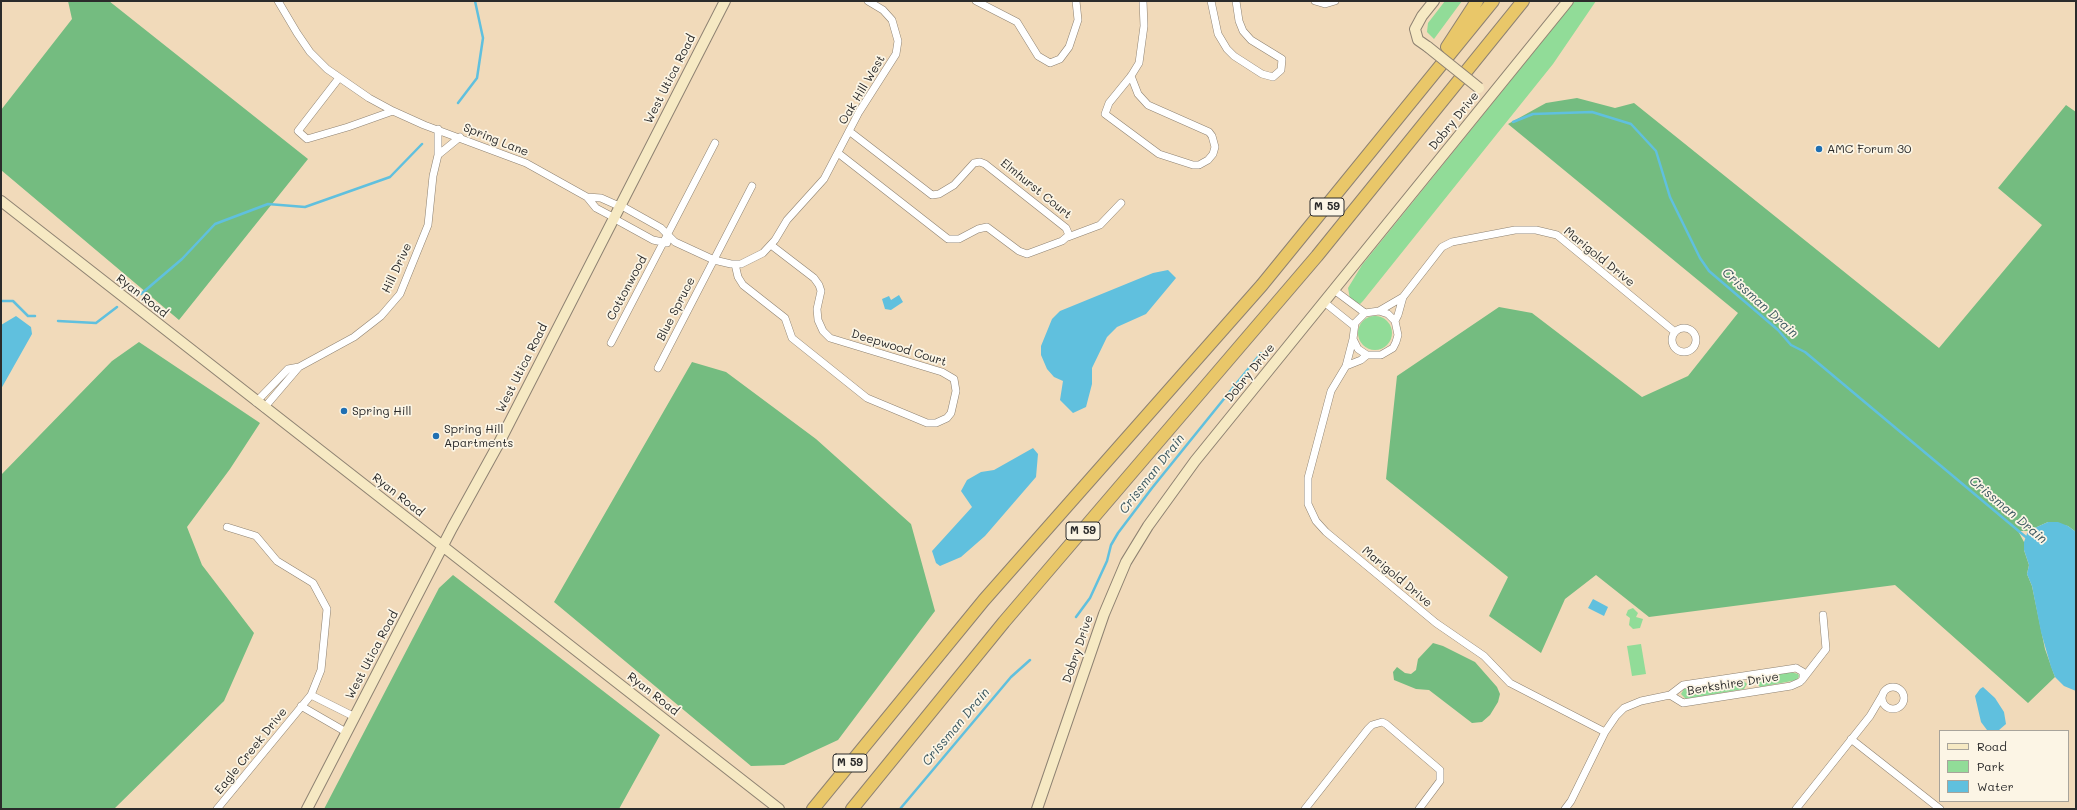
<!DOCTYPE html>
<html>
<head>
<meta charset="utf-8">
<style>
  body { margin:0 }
  #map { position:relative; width:2077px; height:810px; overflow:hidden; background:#f1daba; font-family:Mali,sans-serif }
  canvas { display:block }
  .frame { position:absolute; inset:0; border:2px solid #2b2b2b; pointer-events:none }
  .legend { position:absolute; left:1939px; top:730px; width:130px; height:72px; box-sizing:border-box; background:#fcf5e5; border:1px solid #a8a49b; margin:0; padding:5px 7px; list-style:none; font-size:12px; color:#2b2b2b }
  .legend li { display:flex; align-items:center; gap:8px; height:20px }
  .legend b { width:20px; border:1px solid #a8a49b }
</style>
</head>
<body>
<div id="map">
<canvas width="2077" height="810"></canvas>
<div class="frame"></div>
<ul class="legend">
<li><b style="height:5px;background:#f6e9c3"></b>Road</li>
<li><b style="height:11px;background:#91dc98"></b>Park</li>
<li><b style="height:11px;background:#60c0de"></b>Water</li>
</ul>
</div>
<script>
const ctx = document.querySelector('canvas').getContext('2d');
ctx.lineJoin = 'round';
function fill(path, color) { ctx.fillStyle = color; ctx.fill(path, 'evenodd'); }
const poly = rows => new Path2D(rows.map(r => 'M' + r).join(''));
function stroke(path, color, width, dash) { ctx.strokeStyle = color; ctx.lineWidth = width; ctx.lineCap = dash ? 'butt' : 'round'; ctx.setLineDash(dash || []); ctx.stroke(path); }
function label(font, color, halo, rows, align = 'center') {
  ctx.font = font + ' Mali,sans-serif'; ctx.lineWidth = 3.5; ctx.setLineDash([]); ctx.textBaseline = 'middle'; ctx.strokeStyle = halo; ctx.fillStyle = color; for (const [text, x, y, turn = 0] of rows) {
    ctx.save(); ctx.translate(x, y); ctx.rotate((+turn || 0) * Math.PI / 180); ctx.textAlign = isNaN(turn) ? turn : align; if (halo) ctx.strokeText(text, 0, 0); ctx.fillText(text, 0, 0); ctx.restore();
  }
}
fill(poly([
  [1445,1,1462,1,1434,39,1427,32,1428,23],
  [1575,1,1596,1,1553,64,1363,301,1360,304,1350,299,1348,288,1362,265],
  '1358 333a17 17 0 1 1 34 0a17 17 0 1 1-34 0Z',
  [1633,608,1638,613,1636,617,1643,619,1640,628,1633,629,1629,625,1630,618,1626,615,1628,610],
  [1641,644,1646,674,1632,676,1627,646],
  [1791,672,1798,674,1799,676,1797,680,1760,687,1756,683,1759,677],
  [1742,679,1747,684,1744,689,1686,699,1681,694,1684,689]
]), '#91dc98');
fill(poly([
  [68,1,109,1,308,159,179,320,1,170,1,110,72,19],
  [1577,98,1615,108,1634,103,1939,348,2042,225,1998,188,2066,105,2076,112,2076,532,2068,526,2048,522,2028,531,2018,531,2024,542,2024,550,2029,565,2027,574,2032,586,2045,649,2055,677,2028,703,1895,585,1649,617,1596,575,1565,599,1541,653,1489,616,1508,577,1386,479,1397,376,1499,307,1532,313,1642,397,1688,376,1738,313,1508,124,1546,103],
  [139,342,260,423,230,469,187,527,202,565,254,633,224,701,114,809,1,809,1,475,112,361],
  [692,362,726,372,816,439,911,524,935,611,838,740,784,765,751,766,554,602],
  [453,575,660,735,619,809,324,809,439,588],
  [1433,643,1443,646,1475,662,1497,687,1500,694,1498,702,1490,715,1482,722,1472,723,1429,690,1416,689,1394,680,1393,672,1397,667,1405,673,1411,674,1416,670,1418,659]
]), '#74bc80');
fill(poly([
  [1168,270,1176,278,1146,314,1117,327,1107,337,1092,368,1092,384,1086,407,1073,413,1060,400,1063,381,1054,377,1047,369,1041,355,1041,346,1052,319,1060,311,1153,273],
  [899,295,903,302,891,310,885,309,882,299,889,296,891,300],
  [16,316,31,327,32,334,1,389,1,325],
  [1033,448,1038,454,1036,477,985,536,961,557,940,566,936,563,932,551,972,507,961,491,967,480,981,472,994,470],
  [2048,522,2058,522,2068,526,2076,532,2076,691,2064,686,2055,677,2051,667,2041,632,2032,586,2027,574,2029,565,2024,550,2024,542,2028,531],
  [1593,599,1608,607,1604,616,1588,608],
  [1983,687,1995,698,2004,712,2006,724,1999,730,1987,730,1981,722,1975,696,1980,689]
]), '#60c0de');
stroke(poly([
  [458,103,477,78,483,38,475,1],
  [1513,122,1533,114,1592,112,1631,124,1656,151,1670,197,1700,258,1709,271,1778,330,1791,345,1805,352,2027,538],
  [141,294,182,259,215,224,268,204,305,207,390,177,422,144],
  [1,301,13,301,28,316,35,316],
  [58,321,96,323,117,307],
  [1076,617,1090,598,1107,561,1111,545,1118,533,1152,488,1261,353],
  [900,809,1011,677,1030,660]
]), '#60c0de', 2.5);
const street = poly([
  [278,1,297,33,310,52,327,69,369,98,393,111],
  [976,1,1017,22,1038,56,1050,63,1060,59,1069,47,1078,20,1076,1],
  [1211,1,1218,34,1227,49,1234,56,1262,74,1273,77,1281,70,1282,59,1251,40,1243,31,1239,21,1236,1],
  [1315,1,1325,4,1335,1],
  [1131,76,1138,94,1148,105,1209,132,1212,136,1215,147,1213,154,1208,160,1199,165,1193,165,1159,154,1105,114,1109,103,1131,76,1139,63,1144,26,1143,1],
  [339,78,298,131,307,139,348,127,393,111,424,125,526,163,587,197],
  [438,129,438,155,460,137],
  [838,153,948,239,959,239,978,229,987,227,1019,251,1027,254,1062,241,1069,235,1066,228,985,164,980,162,974,163,954,185,939,194,932,195,849,131],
  [620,205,661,228,675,242,714,260,731,264,741,264,763,253,775,240,787,220,824,179,859,112,896,54,898,41,892,20,883,10,868,1],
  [613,217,596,208,587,197,601,198,619,206],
  [613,218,653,240,667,243],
  [1068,237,1100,225,1121,203],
  [735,264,738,277,743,285,785,318,792,338,867,398,927,423,936,423,947,418,951,413,956,391,954,379,942,372,830,338,823,331,818,320,817,309,821,291,819,285,814,278,771,245],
  [1334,290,1365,313],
  [1324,302,1354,326],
  [1379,311,1388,314,1395,321,1398,335,1396,342,1393,348,1381,355,1367,355,1358,349,1353,339,1355,323,1365,313,1379,311,1403,297,1442,247,1452,242,1515,230,1536,230,1557,235,1675,332],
  [1395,321,1398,315,1403,297],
  '1672 340a12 12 0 1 1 24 0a12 12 0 1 1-24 0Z',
  [1353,339,1346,366,1331,391,1308,478,1308,504,1316,521,1326,532,1436,623,1484,656,1510,683,1605,732],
  [611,343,715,143],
  [1346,366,1361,360,1367,355],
  [299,367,354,337,381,316,400,294,428,225,433,176,438,155],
  [658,368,752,186],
  [256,402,288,369,299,367,264,408],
  [1796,668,1803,672,1803,679,1800,682,1791,686,1683,703,1670,695,1683,685,1796,668],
  [1802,680,1826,649,1823,615],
  '1882 698a11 11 0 1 1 22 0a11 11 0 1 1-22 0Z',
  [311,695,355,717],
  [301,706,346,732],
  [1851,739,1940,809],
  [217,809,311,695,321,670,327,609,313,583,277,561,256,536,227,527],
  [1305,809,1368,729,1372,725,1382,722,1386,724,1440,770,1440,781,1419,809],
  [1565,809,1571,801,1605,732,1616,716,1624,708,1641,701,1670,695],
  [1796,809,1870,716,1883,694]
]);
const secondary = poly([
  [1428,47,1418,40,1415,29,1422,16,1434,1],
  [1,201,779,809],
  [307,809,452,528,499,443,725,1],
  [1037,809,1104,614,1126,562,1148,526,1195,461,1568,1]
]);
const highway = poly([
  [1447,47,1477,1],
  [813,809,984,600,1262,285,1493,1],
  [852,809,1004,622,1317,256,1523,1]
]);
stroke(street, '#8e8272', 8);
stroke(secondary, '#8e8272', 12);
stroke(highway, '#8e8272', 14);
stroke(street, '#fff', 7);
stroke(secondary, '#f6e9c3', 10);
stroke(highway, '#e9c769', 12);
const secondaryBridge = poly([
  [1428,47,1479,88]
]);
stroke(secondaryBridge, '#8e8272', 12, []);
stroke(secondaryBridge, '#f6e9c3', 10);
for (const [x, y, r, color] of [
  [1819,149,4,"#1f6fb2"],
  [344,411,4,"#1f6fb2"],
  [436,436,4,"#1f6fb2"]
]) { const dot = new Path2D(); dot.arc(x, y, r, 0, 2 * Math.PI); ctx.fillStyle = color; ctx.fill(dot); stroke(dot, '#fcf5e5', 1.5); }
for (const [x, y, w] of [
  [1327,207,34],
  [1083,531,34],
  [850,763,34]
]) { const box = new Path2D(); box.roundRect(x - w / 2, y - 9, w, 18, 3); ctx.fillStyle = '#fcf5e5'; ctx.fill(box); stroke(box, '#2b2b2b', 1); }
label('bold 11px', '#2b2b2b', null, [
  ["M 59",1327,207],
  ["M 59",1083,531],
  ["M 59",850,763]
]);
label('12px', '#2b2b2b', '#fcf5e5', [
  ["West Utica Road",670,79,-63],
  ["Oak Hill West",862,90,-59],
  ["Dobry Drive",1454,121,-51],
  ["Spring Lane",496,140,22],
  ["Elmhurst Court",1036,189,39],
  ["Marigold Drive",1599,257,39],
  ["Hill Drive",397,268,-65],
  ["Cottonwood",627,288,-62],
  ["Ryan Road",142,296,38],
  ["Blue Spruce",676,309,-63],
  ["Deepwood Court",899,348,17],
  ["West Utica Road",522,368,-63],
  ["Dobry Drive",1250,373,-51],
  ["Ryan Road",398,495,38],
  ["Marigold Drive",1397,577,40],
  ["Dobry Drive",1078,649,-71],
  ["West Utica Road",372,655,-62],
  ["Berkshire Drive",1733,684,-9],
  ["Ryan Road",653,694,38],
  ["Eagle Creek Drive",251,751,-51]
]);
label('12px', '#2b2b2b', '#fcf5e5', [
  ["AMC Forum 30",1827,149],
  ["Spring Hill",352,411],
  ["Spring Hill",444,429],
  ["Apartments",444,443]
], 'left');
label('italic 13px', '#3b5861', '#fcf5e5', [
  ["Crissman Drain",1760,303,42],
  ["Crissman Drain",1152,474,-52],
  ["Crissman Drain",2008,510,40],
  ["Crissman Drain",956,727,-50]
]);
</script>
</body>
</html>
